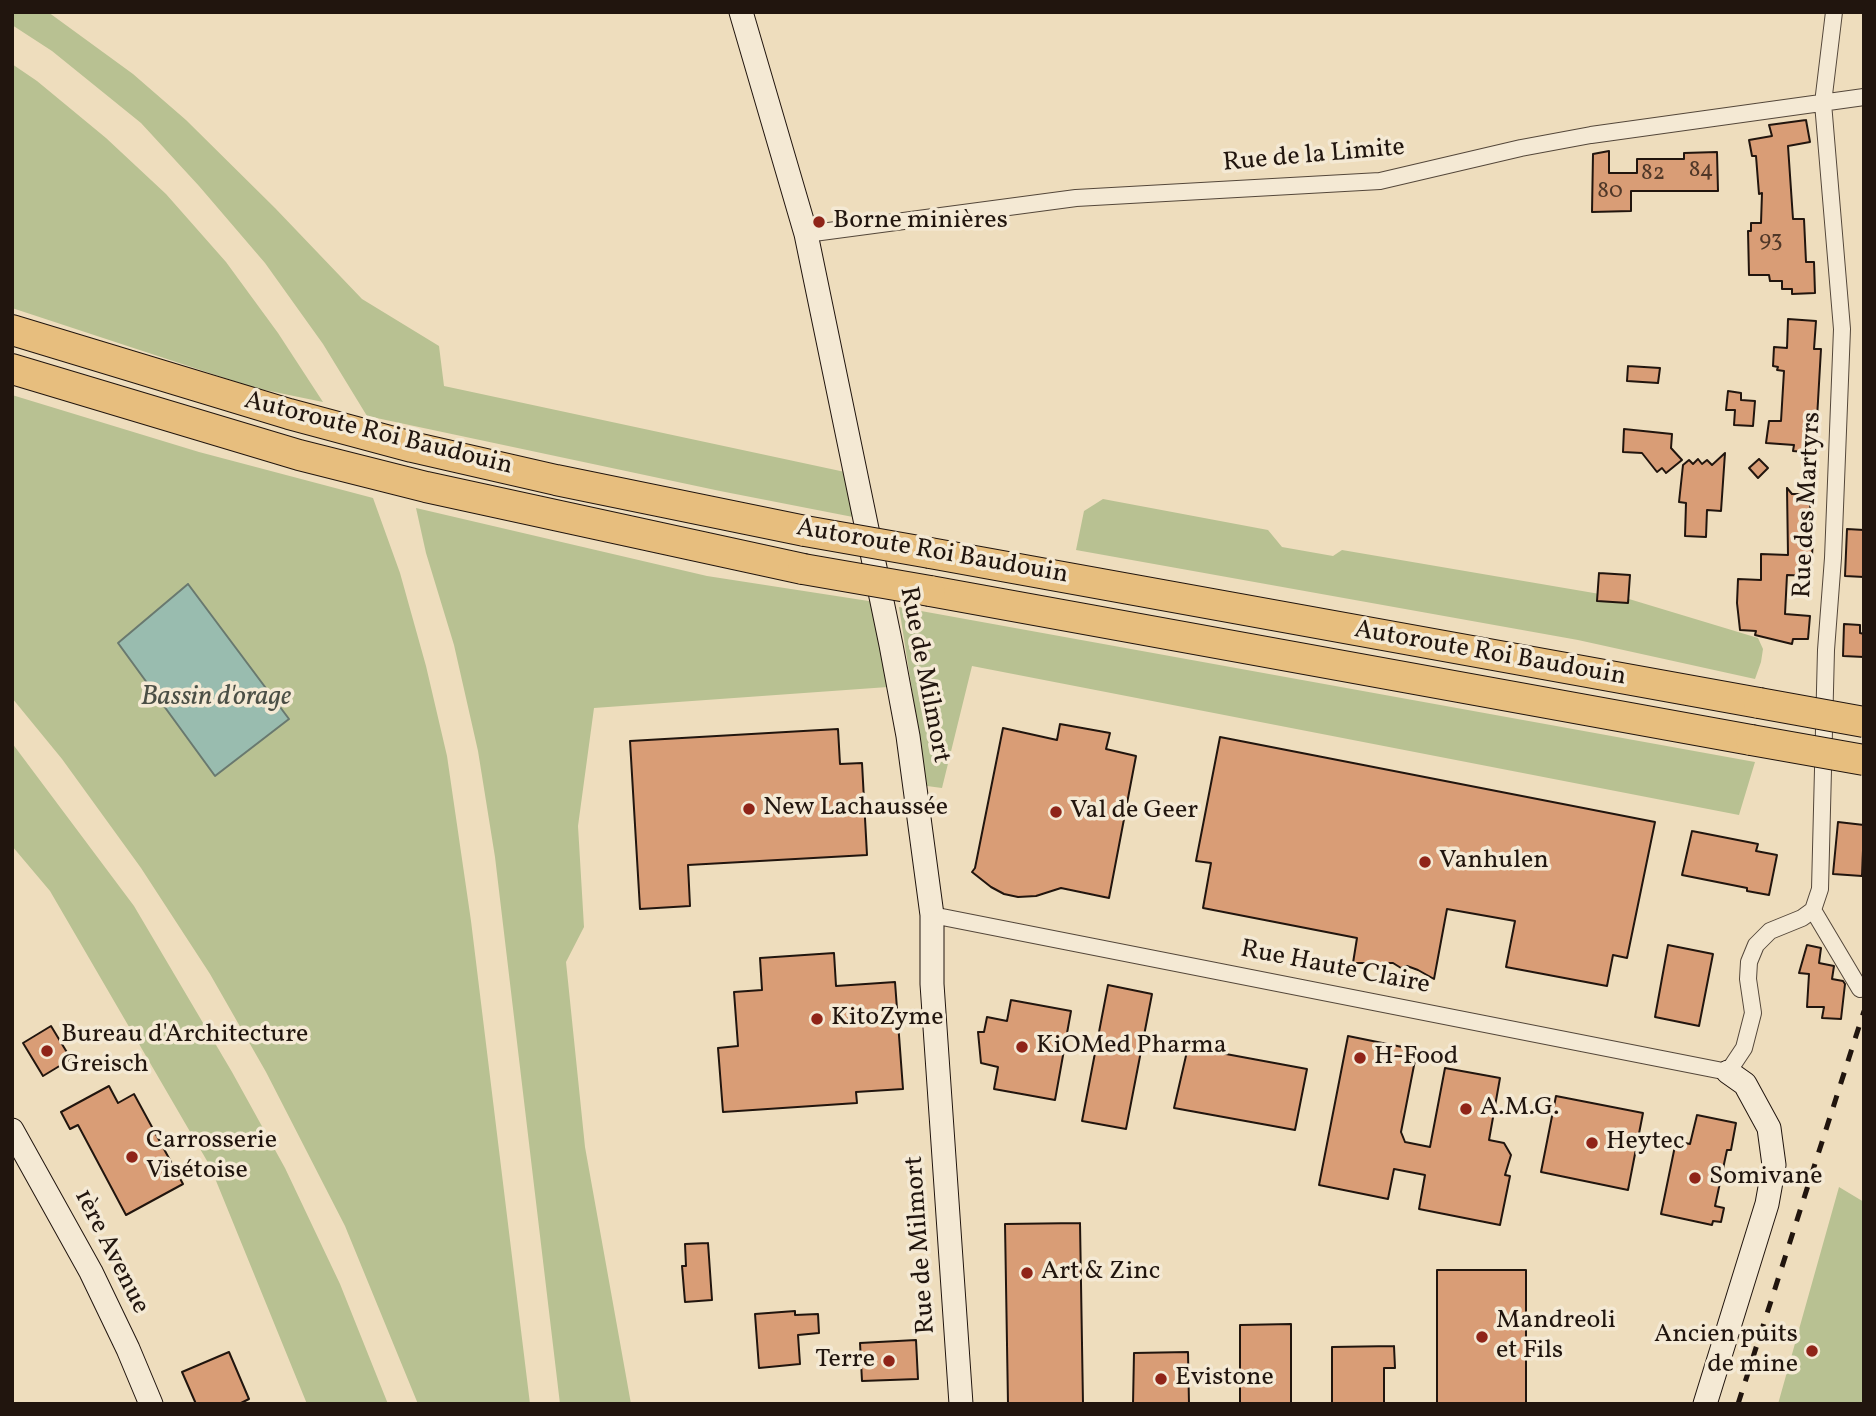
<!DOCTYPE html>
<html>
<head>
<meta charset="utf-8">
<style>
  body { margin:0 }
  #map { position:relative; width:1876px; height:1416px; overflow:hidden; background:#eeddbd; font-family:Vollkorn,serif }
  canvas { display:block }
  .frame { position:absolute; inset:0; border:14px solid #21150e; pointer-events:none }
</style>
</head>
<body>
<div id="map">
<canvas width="1876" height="1416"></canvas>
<div class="frame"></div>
</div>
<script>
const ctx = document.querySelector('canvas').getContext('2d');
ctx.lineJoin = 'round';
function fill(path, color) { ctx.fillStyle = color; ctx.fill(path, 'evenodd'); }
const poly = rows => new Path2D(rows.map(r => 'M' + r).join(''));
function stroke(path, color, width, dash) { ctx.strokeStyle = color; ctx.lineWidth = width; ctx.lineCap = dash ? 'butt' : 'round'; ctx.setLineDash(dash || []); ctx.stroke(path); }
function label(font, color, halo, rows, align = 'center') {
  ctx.font = font + ' Vollkorn,serif'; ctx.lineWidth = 7; ctx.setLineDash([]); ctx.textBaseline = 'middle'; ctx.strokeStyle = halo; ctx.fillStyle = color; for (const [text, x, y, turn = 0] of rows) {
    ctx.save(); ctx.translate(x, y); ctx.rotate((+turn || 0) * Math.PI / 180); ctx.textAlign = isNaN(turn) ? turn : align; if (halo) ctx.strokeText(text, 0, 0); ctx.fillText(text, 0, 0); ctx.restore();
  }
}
fill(poly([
  [12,12,48,12,133,74,186,120,275,208,362,299,439,346,444,386,845,472,853,517,720,491,367,416,323,344,265,263,199,186,141,123,52,51,12,25],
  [12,64,37,81,106,138,166,194,226,262,278,333,323,402,255,388,12,308],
  [12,395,199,452,373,498,400,573,426,666,447,756,471,921,530,1404,418,1404,345,1226,266,1072,210,974,141,868,62,759,12,698],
  [1103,499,1268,530,1282,547,1333,556,1342,550,1629,599,1758,638,1763,649,1761,662,1755,679,1578,640,1076,550,1084,511],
  [416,508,707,576,875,602,888,687,594,708,578,826,584,927,566,962,585,1147,631,1404,560,1404,495,857,478,751,454,645,426,553],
  [899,607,1755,762,1739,815,972,666,942,788,927,786],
  [12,743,134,906,232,1072,285,1168,340,1284,388,1404,307,1404,210,1166,50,891,12,846],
  [1839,1187,1864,1202,1864,1404,1778,1404]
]), '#b8c192');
const water = poly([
  [188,584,289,719,215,776,118,643,188,584]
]);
fill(water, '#99bcaf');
stroke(water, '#69796f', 2);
const building = poly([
  [1806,120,1810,142,1788,146,1793,219,1804,219,1806,262,1814,262,1815,293,1792,294,1792,289,1782,289,1782,281,1770,281,1769,275,1749,275,1748,231,1751,231,1751,223,1761,223,1762,193,1759,194,1756,156,1752,156,1749,140,1772,136,1769,125,1806,120],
  [1609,151,1609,173,1637,173,1637,159,1684,159,1684,153,1717,152,1718,191,1631,191,1631,211,1592,212,1593,154,1609,151],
  [1788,319,1816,321,1814,349,1821,349,1815,453,1793,451,1794,445,1766,443,1769,421,1781,421,1784,371,1777,370,1778,367,1773,366,1774,347,1787,348,1788,319],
  [1628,366,1660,368,1658,383,1627,381,1628,366],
  [1728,391,1741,393,1741,400,1755,401,1753,426,1734,425,1735,410,1726,410,1728,391],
  [1624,429,1672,434,1671,448,1682,460,1666,473,1662,468,1657,472,1642,453,1623,452,1624,429],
  [1725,453,1721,511,1707,510,1706,537,1685,536,1686,503,1679,502,1683,465,1689,460,1693,464,1698,459,1702,464,1707,460,1712,465,1725,453],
  [1759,459,1768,468,1758,478,1749,468,1759,459],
  [1787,488,1792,494,1811,494,1808,536,1813,536,1811,576,1787,575,1785,614,1810,616,1808,639,1793,639,1792,644,1755,635,1756,631,1740,630,1737,603,1738,579,1761,580,1761,554,1788,555,1787,488],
  [1847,529,1864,530,1864,577,1845,576,1847,529],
  [1599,573,1630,575,1628,603,1597,601,1599,573],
  [1844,624,1860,625,1860,633,1864,634,1864,657,1843,656,1844,624],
  [1060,724,1110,733,1106,749,1136,756,1109,898,1061,888,1036,896,1018,897,1004,894,991,887,972,872,975,868,1003,728,1057,740,1060,724],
  [838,729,840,764,862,763,867,855,688,865,690,906,640,909,630,741,838,729],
  [1220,737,1655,822,1627,958,1613,955,1607,986,1506,967,1515,921,1447,909,1434,979,1418,970,1407,966,1401,968,1393,963,1353,963,1357,938,1203,908,1211,863,1196,861,1220,737],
  [1838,822,1864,825,1862,876,1833,874,1838,822],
  [1692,831,1758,844,1756,851,1777,855,1769,895,1747,891,1747,888,1682,875,1692,831],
  [1668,945,1713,954,1699,1026,1655,1017,1668,945],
  [1807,945,1821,948,1819,963,1834,966,1832,979,1843,981,1845,984,1841,1019,1822,1018,1824,1007,1807,1007,1809,974,1799,973,1807,945],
  [834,953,836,986,895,982,903,1089,856,1092,857,1103,723,1112,718,1048,738,1046,734,992,762,990,760,958,834,953],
  [1108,985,1152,994,1126,1129,1082,1121,1108,985],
  [1011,1000,1071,1011,1055,1100,994,1089,998,1067,981,1063,978,1032,984,1032,987,1017,1007,1021,1011,1000],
  [51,1026,71,1059,43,1076,23,1043,51,1026],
  [1348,1036,1417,1050,1401,1132,1405,1142,1430,1147,1445,1068,1500,1078,1489,1140,1504,1143,1511,1155,1505,1175,1510,1176,1500,1225,1419,1209,1425,1175,1394,1169,1388,1199,1319,1185,1348,1036],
  [1188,1047,1307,1069,1295,1130,1174,1108,1188,1047],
  [109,1086,118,1103,134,1094,183,1184,126,1215,78,1125,70,1129,61,1112,109,1086],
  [1556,1096,1643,1113,1628,1190,1541,1172,1556,1096],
  [1697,1115,1736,1123,1731,1150,1727,1150,1715,1206,1724,1208,1721,1222,1713,1221,1712,1225,1661,1214,1676,1141,1690,1144,1697,1115],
  [1080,1223,1083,1404,1008,1404,1005,1224,1080,1223],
  [708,1243,712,1300,685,1302,682,1266,686,1266,685,1244,708,1243],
  [1437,1270,1526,1270,1526,1404,1437,1404,1437,1270],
  [795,1311,795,1315,818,1314,819,1333,798,1335,800,1364,759,1368,755,1314,795,1311],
  [1291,1324,1291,1404,1240,1404,1240,1325,1291,1324],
  [916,1340,918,1379,862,1381,860,1343,916,1340],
  [1394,1346,1395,1368,1384,1368,1384,1404,1332,1404,1332,1347,1394,1346],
  [229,1352,249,1399,239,1404,196,1404,182,1372,229,1352],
  [1188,1352,1189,1404,1133,1404,1134,1353,1188,1352]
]);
fill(building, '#d99d76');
stroke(building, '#21150e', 2);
const street = poly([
  [806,234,1076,198,1380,181,1521,148,1591,135,1864,97],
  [1813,910,1860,989],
  [932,915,1728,1072,1744,1048,1753,1013,1748,979,1749,962,1756,945,1770,931,1802,918,1813,910,1820,889,1826,650,1833,558,1842,329,1823,103,1834,12]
]);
const secondary = poly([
  [741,12,806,234,891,645,908,736,932,915,932,984,961,1404],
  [12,1130,91,1272,128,1349,151,1404],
  [1705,1404,1767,1204,1774,1165,1769,1128,1745,1084,1728,1072]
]);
const highway = poly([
  [12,330,289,414,412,447,556,480,805,531],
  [12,369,299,455,426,487,803,569],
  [930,553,1759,703],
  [930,591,1751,740]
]);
stroke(street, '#54473a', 18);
stroke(secondary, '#21150e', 25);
stroke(highway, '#21150e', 32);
stroke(street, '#f4e9d4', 16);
stroke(secondary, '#f4e9d4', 23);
stroke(highway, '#e7be7e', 30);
stroke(poly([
  [1738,1404,1864,1011]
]), '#21150e', 5, [12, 12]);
const highwayBridge = poly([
  [805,531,930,553],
  [803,569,930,591],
  [1759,703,1864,722],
  [1751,740,1864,760]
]);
stroke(highwayBridge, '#21150e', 32, []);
stroke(highwayBridge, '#e7be7e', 30);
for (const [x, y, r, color] of [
  [819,222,7,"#8f2418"],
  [749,809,7,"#8f2418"],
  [1056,812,7,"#8f2418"],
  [1425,862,7,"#8f2418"],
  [817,1019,7,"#8f2418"],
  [1022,1047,7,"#8f2418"],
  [47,1051,7,"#8f2418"],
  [1360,1058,7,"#8f2418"],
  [1466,1109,7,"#8f2418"],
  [1592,1143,7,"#8f2418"],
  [132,1157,7,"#8f2418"],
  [1695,1178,7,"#8f2418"],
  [1027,1273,7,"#8f2418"],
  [1482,1337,7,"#8f2418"],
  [1812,1351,7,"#8f2418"],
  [889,1361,7,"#8f2418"],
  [1161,1379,7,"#8f2418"]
]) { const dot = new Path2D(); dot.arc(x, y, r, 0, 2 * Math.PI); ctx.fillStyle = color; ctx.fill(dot); stroke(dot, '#f4e9d4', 2.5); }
label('23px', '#4f3728', null, [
  ["84",1701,172],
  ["82",1653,175],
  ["80",1610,193],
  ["93",1771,242]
]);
label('26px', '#21150e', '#f4e9d4', [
  ["Rue de la Limite",1314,157,-5],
  ["Autoroute Roi Baudouin",378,435,14],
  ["Rue des Martyrs",1809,505,-87],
  ["Autoroute Roi Baudouin",932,553,10],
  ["Autoroute Roi Baudouin",1490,655,10],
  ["Rue de Milmort",923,675,79],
  ["Rue Haute Claire",1335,969,11],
  ["Rue de Milmort",922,1245,-94],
  ["1ère Avenue",110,1252,63]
]);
label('26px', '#21150e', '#f4e9d4', [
  ["Borne minières",833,222],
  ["New Lachaussée",763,809],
  ["Val de Geer",1070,812],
  ["Vanhulen",1439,862],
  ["KitoZyme",831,1019],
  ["Bureau d'Architecture",61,1036],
  ["Greisch",61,1066],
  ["KiOMed Pharma",1036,1047],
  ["H-Food",1374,1058],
  ["A.M.G.",1480,1109],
  ["Carrosserie",146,1142],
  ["Visétoise",146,1172],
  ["Heytec",1606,1143],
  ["Somivane",1709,1178],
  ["Art & Zinc",1041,1273],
  ["Mandreoli",1496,1322],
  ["et Fils",1496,1352],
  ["Ancien puits",1798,1336,"right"],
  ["de mine",1798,1366,"right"],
  ["Terre",875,1361,"right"],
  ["Evistone",1175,1379]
], 'left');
label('italic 28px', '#4b4f46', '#f4e9d4', [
  ["Bassin d'orage",216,699]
]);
</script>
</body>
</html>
